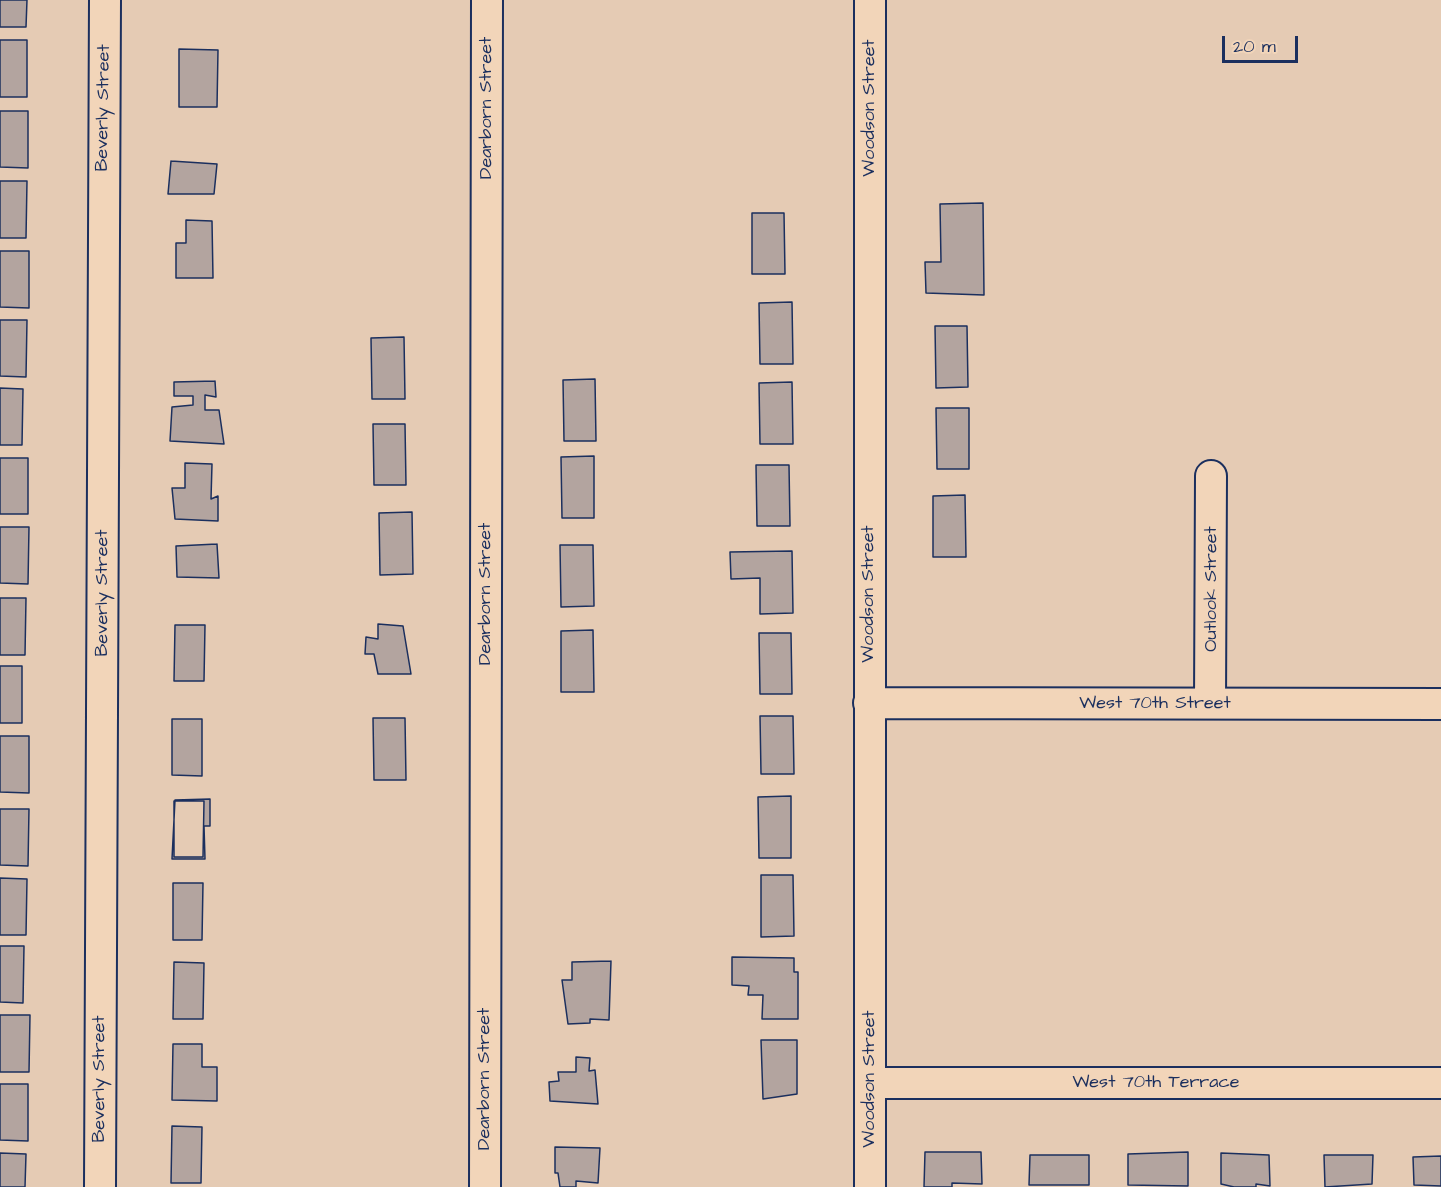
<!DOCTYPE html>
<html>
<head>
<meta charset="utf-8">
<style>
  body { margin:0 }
  #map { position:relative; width:1441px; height:1187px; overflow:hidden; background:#e5cbb4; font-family:"Architects Daughter",sans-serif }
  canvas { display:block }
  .scale { position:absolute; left:1222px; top:36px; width:76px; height:27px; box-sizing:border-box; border:3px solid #1b2f5e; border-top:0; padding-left:8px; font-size:18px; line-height:21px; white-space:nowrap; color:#1b2f5e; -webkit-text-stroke:4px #f2d5b9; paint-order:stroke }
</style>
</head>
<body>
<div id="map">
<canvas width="1441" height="1187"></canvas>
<div class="scale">20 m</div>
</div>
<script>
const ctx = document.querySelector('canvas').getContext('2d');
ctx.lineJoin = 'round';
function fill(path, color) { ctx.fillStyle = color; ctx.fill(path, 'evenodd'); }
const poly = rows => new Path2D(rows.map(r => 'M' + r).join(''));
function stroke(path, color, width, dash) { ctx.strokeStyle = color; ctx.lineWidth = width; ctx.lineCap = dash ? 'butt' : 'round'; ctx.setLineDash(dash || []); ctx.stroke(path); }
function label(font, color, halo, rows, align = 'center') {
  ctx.font = font + ' "Architects Daughter",sans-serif'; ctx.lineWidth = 4.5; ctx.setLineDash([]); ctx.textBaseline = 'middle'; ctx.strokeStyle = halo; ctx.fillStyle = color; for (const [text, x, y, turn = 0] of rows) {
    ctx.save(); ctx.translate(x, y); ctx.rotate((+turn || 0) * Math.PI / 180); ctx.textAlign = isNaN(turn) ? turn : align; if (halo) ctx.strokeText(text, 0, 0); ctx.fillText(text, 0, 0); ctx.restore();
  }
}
const building = poly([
  [0,0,27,0,26,27,0,27,0,0],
  [0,40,27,40,27,97,0,97,0,40],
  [179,49,218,50,217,107,179,107,179,49],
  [0,111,28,111,28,168,0,167,0,111],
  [171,161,217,164,214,194,168,194,171,161],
  [0,181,27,181,26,238,0,238,0,181],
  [983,203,984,295,926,293,925,262,941,262,940,204,983,203],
  [752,213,784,213,785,274,752,274,752,213],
  [186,220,212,221,213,278,176,278,176,243,186,243,186,220],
  [0,251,29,251,29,308,0,307,0,251],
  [792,302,793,364,760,364,759,303,792,302],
  [0,320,27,320,26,377,0,376,0,320],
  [935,326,967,326,968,387,936,388,935,326],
  [404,337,405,399,372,399,371,338,404,337],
  [595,379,596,441,564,441,563,380,595,379],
  [215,381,216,397,205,395,205,410,219,410,224,444,170,441,172,407,193,405,193,396,174,396,174,382,215,381],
  [792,382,793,444,760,444,759,383,792,382],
  [0,388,23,389,22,445,0,445,0,388],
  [936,408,969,408,969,469,937,469,936,408],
  [373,424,405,424,406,485,374,485,373,424],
  [594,456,594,518,562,518,561,457,594,456],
  [0,458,28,458,28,514,0,514,0,458],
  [185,463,212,464,211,499,218,496,218,521,175,519,172,488,185,488,185,463],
  [756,465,789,465,790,526,757,526,756,465],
  [965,495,966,557,933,557,933,496,965,495],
  [412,512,413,574,380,575,379,513,412,512],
  [0,527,29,527,28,584,0,583,0,527],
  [217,544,219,578,177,577,176,546,217,544],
  [560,545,593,545,594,606,561,607,560,545],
  [792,551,793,613,760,614,760,578,731,579,730,552,792,551],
  [0,598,26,598,25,655,0,655,0,598],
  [378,624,403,626,411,674,378,674,374,654,365,654,366,637,378,639,378,624],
  [175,625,205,625,204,681,174,681,175,625],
  [593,630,594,692,561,692,561,631,593,630],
  [759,633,791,633,792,694,760,694,759,633],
  [0,666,22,666,22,723,0,723,0,666],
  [760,716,793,716,794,774,761,774,760,716],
  [373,718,405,718,406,780,374,780,373,718],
  [172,719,202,719,202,776,172,775,172,719],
  [0,736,29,736,29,793,0,792,0,736],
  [791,796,791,858,759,858,758,797,791,796],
  [210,799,210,826,204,826,205,859,172,859,175,800,210,799],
  [174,801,204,801,203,857,174,857,174,801],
  [0,809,29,809,28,866,0,865,0,809],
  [761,875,793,875,794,936,761,937,761,875],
  [0,878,27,879,26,935,0,935,0,878],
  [173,883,203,883,202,940,173,940,173,883],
  [0,946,24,946,23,1003,0,1002,0,946],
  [732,957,794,958,794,972,798,972,798,1019,762,1019,763,995,748,995,749,986,732,985,732,957],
  [611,961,609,1020,590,1019,590,1023,568,1024,562,980,572,980,572,962,611,961],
  [174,962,204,963,203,1019,173,1019,174,962],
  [0,1015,30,1015,29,1072,0,1072,0,1015],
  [761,1040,797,1040,797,1094,763,1099,761,1040],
  [173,1044,202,1044,202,1067,217,1067,217,1101,172,1100,173,1044],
  [576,1057,590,1058,589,1071,595,1070,598,1104,550,1101,549,1082,559,1081,558,1072,576,1072,576,1057],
  [0,1084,28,1084,28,1141,0,1140,0,1084],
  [172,1126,202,1127,201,1183,171,1183,172,1126],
  [555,1147,600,1148,598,1183,576,1181,576,1187,560,1187,558,1173,555,1173,555,1147],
  [925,1152,981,1152,982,1184,952,1183,952,1187,924,1187,925,1152],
  [1188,1152,1188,1186,1128,1185,1128,1154,1188,1152],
  [0,1153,26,1154,25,1187,0,1187,0,1153],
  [1221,1153,1269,1155,1270,1186,1256,1184,1256,1187,1234,1187,1221,1184,1221,1153],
  [1030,1155,1089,1155,1089,1185,1029,1185,1030,1155],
  [1324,1155,1373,1155,1372,1184,1325,1187,1324,1155],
  [1441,1156,1441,1186,1414,1185,1413,1157,1441,1156]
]);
fill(building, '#b3a49f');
stroke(building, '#1b2f5e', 1.5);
const minor = poly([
  [869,703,1441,704],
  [1210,703,1211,476],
  [871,1083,1441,1083],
  [100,1187,105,0],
  [485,1187,487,0],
  [870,1187,870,0]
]);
stroke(minor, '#1b2f5e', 34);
stroke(minor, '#f2d5b9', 30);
label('18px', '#1b2f5e', '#f2d5b9', [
  ["Beverly Street",104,108,-89],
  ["Dearborn Street",487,108,-90],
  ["Woodson Street",870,108,-90],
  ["Outlook Street",1212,589,-90],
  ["Beverly Street",103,593,-90],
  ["Dearborn Street",486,594,-90],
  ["Woodson Street",869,594,-90],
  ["West 70th Street",1155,704],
  ["Beverly Street",100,1079,-90],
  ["Dearborn Street",485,1079,-90],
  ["Woodson Street",870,1079,-90],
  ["West 70th Terrace",1156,1083]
]);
</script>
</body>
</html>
